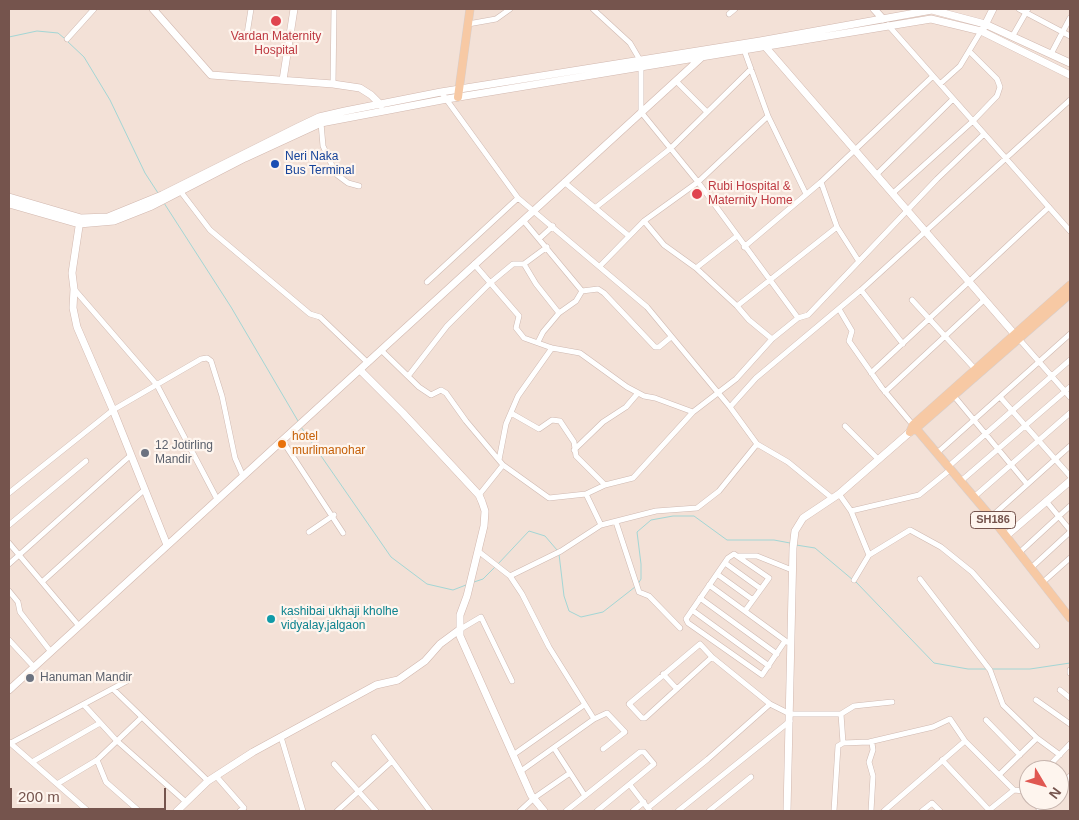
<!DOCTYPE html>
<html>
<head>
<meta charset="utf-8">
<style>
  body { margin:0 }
  #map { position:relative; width:1079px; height:820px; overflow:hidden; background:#fcf0e8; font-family:Helvetica,sans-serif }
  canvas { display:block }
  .frame { position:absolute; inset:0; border:10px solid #75544d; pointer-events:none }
  .north { position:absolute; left:1019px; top:760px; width:50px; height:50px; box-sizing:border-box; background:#fef5ee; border:1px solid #c7b5ae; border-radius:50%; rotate:127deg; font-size:14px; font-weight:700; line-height:20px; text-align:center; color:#75544d }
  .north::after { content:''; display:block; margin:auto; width:18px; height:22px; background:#e05852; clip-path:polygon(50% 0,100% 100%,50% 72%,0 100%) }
  .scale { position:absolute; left:10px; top:788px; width:156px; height:22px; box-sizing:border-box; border:2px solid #75544d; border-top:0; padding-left:6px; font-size:15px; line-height:18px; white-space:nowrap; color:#75544d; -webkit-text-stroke:4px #fef5ee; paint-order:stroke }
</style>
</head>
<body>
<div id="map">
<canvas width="1079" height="820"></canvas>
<div class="frame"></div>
<div class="north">N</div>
<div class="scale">200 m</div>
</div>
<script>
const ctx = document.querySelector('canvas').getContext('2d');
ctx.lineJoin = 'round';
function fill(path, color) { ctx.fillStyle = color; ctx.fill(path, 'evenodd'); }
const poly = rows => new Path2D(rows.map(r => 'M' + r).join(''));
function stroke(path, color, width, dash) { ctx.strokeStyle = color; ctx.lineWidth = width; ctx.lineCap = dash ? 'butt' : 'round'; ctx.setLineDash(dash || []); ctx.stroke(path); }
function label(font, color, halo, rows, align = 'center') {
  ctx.font = font + ' Helvetica,sans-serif'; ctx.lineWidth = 4.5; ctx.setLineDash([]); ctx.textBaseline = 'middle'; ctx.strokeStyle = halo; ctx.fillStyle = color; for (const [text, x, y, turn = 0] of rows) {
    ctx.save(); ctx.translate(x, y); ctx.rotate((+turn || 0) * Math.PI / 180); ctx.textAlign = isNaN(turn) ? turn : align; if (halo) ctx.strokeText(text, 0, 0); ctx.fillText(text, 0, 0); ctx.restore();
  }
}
fill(poly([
  [9,9,1070,9,1070,811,9,811],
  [1029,770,1059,770,1059,800,1029,800]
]), '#f3e1d7');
stroke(poly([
  [9,37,37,31,58,33,64,38],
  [67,41,84,57,110,100,145,173,158,193],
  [164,203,231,307,298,421],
  [301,427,391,557,427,584,453,590,466,585],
  [796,545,815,548,853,580],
  [559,554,564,596,569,611,581,617,603,612,635,587],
  [498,564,529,531,545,536,557,550],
  [474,582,483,579,495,567],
  [856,582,934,663,968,669,987,669],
  [638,584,641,579,641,564,637,532,651,520,673,516,694,516,727,540,774,540,790,543],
  [991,669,1030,669,1070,663]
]), '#a3d6d5', 1);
const street = poly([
  [251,9,247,34,289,38],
  [593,9,630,43,640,60],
  [1019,9,1070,36],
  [729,14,735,9],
  [468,24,496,19,510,9],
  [888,25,1070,231],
  [1012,37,1028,9],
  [67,39,94,9],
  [1051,54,1070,18],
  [641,67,641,112,698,182,798,318],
  [676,81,707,112],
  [333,84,334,9],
  [940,84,960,66,981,31],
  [441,92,518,198,647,307,730,407,757,444,788,462,832,498],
  [768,116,806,194],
  [321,123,323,146,336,174,348,183,359,186],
  [876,175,953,99],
  [564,182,629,236],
  [821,182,837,227,858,260],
  [181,192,210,230,310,314,320,317,368,363],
  [892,194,973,121,997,96,1000,87,997,79,970,52],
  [595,208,671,148,751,69],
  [523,220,582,291,598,289,604,293,655,347,659,347,671,337],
  [644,221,664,245,696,268,737,306,749,320,772,339],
  [540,238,553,226],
  [744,247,821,182,933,76],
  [474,264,519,316,516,328,524,338,552,348,580,353,627,387,644,396,655,398,693,412],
  [524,264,536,284,559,313],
  [600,266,644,221,698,182,768,116,743,47],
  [696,268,737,236],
  [427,282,518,198],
  [74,289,157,385,217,499],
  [861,290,903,344],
  [912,300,975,369],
  [737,306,837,227],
  [839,309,852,331,849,341,882,388,913,425],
  [1019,339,1070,397],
  [538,342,543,332,559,313,576,301,582,291],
  [381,350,419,387,431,395,441,390,446,393,466,421,503,465,549,498,586,494,605,485,633,478,693,412,736,379,772,339,798,318,808,315,937,179,984,134],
  [871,373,1049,207],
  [409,375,447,326,490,283,513,264,524,264,547,247],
  [885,392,984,300],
  [954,396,1027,484],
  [1000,397,1070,476],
  [730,407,756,378,861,290,1070,100],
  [511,413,539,429,552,420,560,421,574,442,576,456,605,485],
  [845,426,878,459],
  [282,440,343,533],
  [574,450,603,422,626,407,638,393],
  [937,453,1070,334],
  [499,460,506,424,518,396,552,348],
  [949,466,1070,360],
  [961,481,1070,387],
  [9,493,113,410,201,359,207,358,211,361,222,396,235,458,243,476],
  [586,494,601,525,656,511,697,508,719,491,757,444],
  [839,494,851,511,869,555],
  [479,495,503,465],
  [974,497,1070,413],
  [1046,501,1070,530],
  [851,511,919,495,951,469],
  [991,517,1070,446],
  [616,522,639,592,649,596,680,628],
  [9,525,86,461],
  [309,532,334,515],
  [9,543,79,626],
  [478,551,510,576,522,594,549,647,594,719],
  [1019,553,1070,506],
  [739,556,757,556,792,570],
  [725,563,761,589],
  [9,564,131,455],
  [1031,568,1070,532],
  [717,574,753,600],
  [510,576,561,551,601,525],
  [920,579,990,670,1003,705,1037,738,1060,755],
  [854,580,869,555,910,530,941,547,972,572,1037,646],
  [42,582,144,490],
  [1042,583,1070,558],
  [709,585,787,642],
  [9,591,18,602,20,612,51,652],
  [700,598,777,654],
  [692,610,769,666],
  [745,611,769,578,734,554,728,558,686,619,688,623,762,675,785,641],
  [459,630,481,617,512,681],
  [9,640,34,667],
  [712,657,645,718,642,718,629,704,700,644,712,657,770,704,790,714,841,714],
  [1070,670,1070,673],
  [663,674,677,689],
  [113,689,208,781],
  [1060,690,1070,698],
  [1036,700,1070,724],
  [84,705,116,740,186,802],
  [986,720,1020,755],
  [281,737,303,811],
  [374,737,430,811],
  [9,742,88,811],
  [869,742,872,743,873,750,869,762,873,776,871,811],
  [11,743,127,681],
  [843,743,841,714,854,706,892,702],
  [554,748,585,796],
  [513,755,584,705],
  [97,760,106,782,139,811],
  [942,760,989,810],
  [32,762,100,723],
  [334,764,376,811],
  [1045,770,1070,744],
  [521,771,594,719,607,713,625,732,603,749],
  [999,775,1037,738],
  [216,776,244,808,240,811],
  [57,784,97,760,141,718],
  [630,785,650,811],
  [1059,789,1070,776],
  [1024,791,1029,797],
  [1032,800,1041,811],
  [649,807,708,759,770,704],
  [9,810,10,811],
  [337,811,392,761],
  [520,811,534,798,570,773],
  [566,811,640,752,644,752,654,764,597,811],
  [633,811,644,802],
  [678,811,790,721],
  [709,811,751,777],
  [834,811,838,746,843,743,869,742,933,727,950,719,965,741,1014,790],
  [884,811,965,741],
  [922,811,932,803,940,811],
  [988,811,1014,790,1024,791,1029,786],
  [1041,811,1049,800]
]);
const secondary = poly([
  [153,9,211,75,333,84,360,88,371,95,381,105],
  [874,9,883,19],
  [983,29,993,9],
  [762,43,1017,337],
  [283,80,294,9],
  [9,197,81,218,108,217,162,195,298,127,319,117,345,111,441,92,760,41,932,10,985,24,1070,63],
  [9,204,79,224,114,221,152,206,245,158,321,123,447,99,931,19,981,31,1070,75],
  [80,220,72,273,74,289,73,308,77,327,113,410,167,545],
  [361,371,403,413,479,495,482,502,485,511,484,526,467,596,460,615,460,636,531,795,544,811],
  [1006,536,1070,481],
  [9,690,702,57],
  [177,811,208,781,253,752,376,685,398,680,425,661,440,644,459,630],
  [787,811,793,548,795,531,803,518,839,494,910,432]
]);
const primary = poly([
  [458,97,470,9],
  [913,425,991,517,1070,618],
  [914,430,1070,294],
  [910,432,913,425,1070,285]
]);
stroke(street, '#cfb9b1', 6);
stroke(secondary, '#d2b8af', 8);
stroke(primary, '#d8cfcd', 9);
stroke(street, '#fff', 5);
stroke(secondary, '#fff', 7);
stroke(primary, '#f7c9a4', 8);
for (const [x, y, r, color] of [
  [276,21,6,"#e0444e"],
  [275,164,5,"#1a4fb4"],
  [697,194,6,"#e0444e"],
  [282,444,5,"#e8710a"],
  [145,453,5,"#6b7280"],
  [271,619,5,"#0f9aa8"],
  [30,678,5,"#6b7280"]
]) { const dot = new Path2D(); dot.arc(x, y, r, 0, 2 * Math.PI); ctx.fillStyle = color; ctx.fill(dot); stroke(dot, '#fef5ee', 2); }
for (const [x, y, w] of [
  [993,520,45]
]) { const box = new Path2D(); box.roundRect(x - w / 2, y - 8.5, w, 17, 4); ctx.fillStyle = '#fef5ee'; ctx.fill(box); stroke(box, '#75544d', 1); }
label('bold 11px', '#75544d', null, [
  ["SH186",993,520]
]);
label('12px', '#be3a42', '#fef5ee', [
  ["Vardan Maternity",276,37],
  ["Hospital",276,51],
  ["Rubi Hospital &",708,187,"left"],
  ["Maternity Home",708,201,"left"]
]);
label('12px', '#164399', '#fef5ee', [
  ["Neri Naka",285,157],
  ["Bus Terminal",285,171]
], 'left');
label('12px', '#c56008', '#fef5ee', [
  ["hotel",292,437],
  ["murlimanohar",292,451]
], 'left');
label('12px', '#5b616d', '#fef5ee', [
  ["12 Jotirling",155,446],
  ["Mandir",155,460],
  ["Hanuman Mandir",40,678]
], 'left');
label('12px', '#0d838f', '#fef5ee', [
  ["kashibai ukhaji kholhe",281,612],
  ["vidyalay,jalgaon",281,626]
], 'left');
</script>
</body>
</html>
